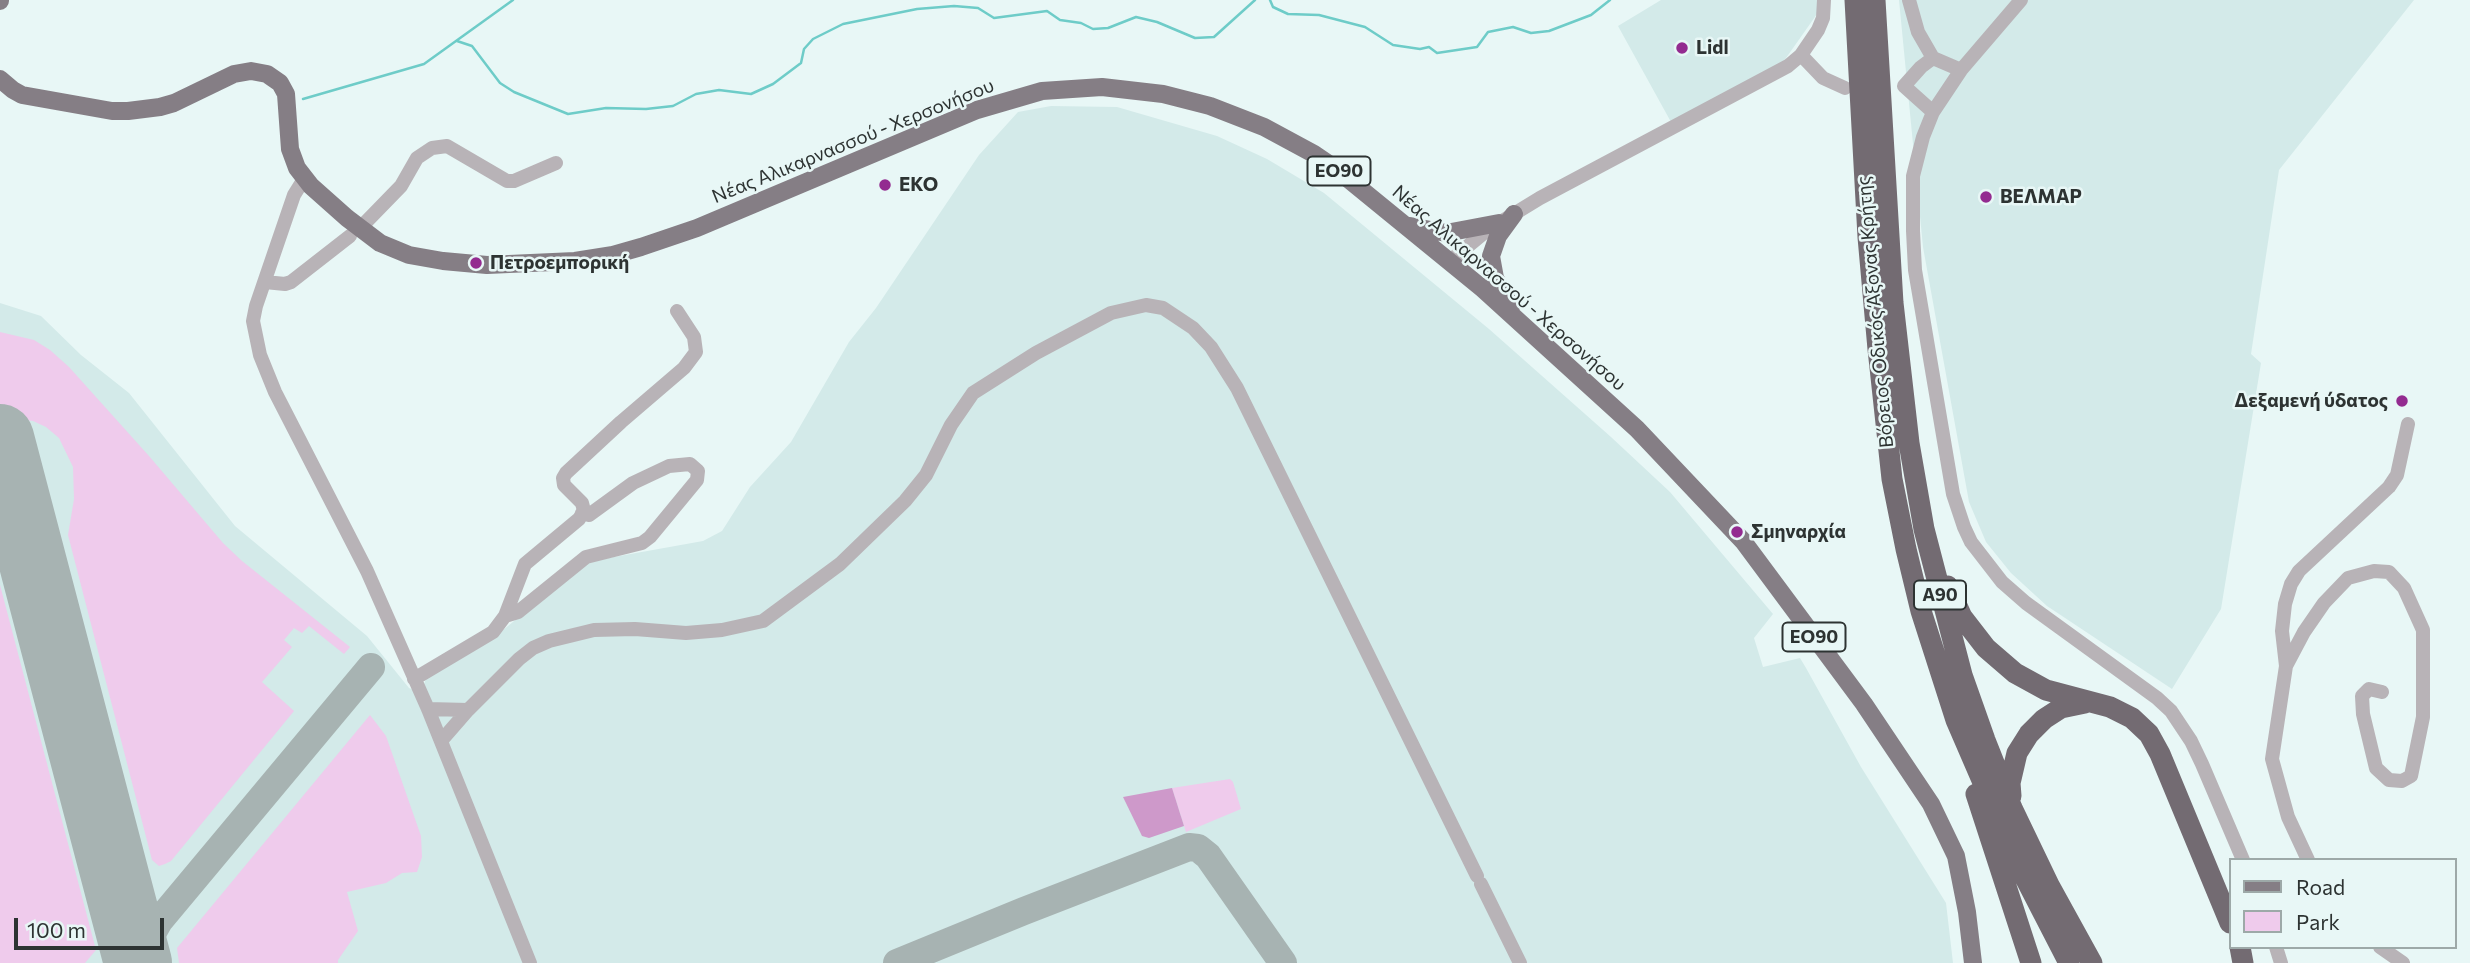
<!DOCTYPE html>
<html>
<head>
<meta charset="utf-8">
<style>
  body { margin:0 }
  #map { position:relative; width:2470px; height:963px; overflow:hidden; background:#e8f7f6; font-family:Commissioner,sans-serif }
  canvas { display:block }
  .legend { position:absolute; left:2229px; top:858px; width:228px; height:91px; box-sizing:border-box; background:#e8f7f6; border:2px solid #9da9a8; margin:0; padding:9px 12px; list-style:none; font-size:21px; color:#2d3332 }
  .legend li { display:flex; align-items:center; gap:14px; height:35px }
  .legend b { width:35px; border:2px solid #9da9a8 }
  .scale { position:absolute; left:14px; top:918px; width:150px; height:32px; box-sizing:border-box; border:4px solid #2d3332; border-top:0; padding-left:9px; font-size:21px; line-height:24px; white-space:nowrap; color:#2d3332; -webkit-text-stroke:5px #e8f7f6; paint-order:stroke }
</style>
</head>
<body>
<div id="map">
<canvas width="2470" height="963"></canvas>
<ul class="legend">
<li><b style="height:9px;background:#857e85"></b>Road</li>
<li><b style="height:19px;background:#efcbec"></b>Park</li>
</ul>
<div class="scale">100 m</div>
</div>
<script>
const ctx = document.querySelector('canvas').getContext('2d');
ctx.lineJoin = 'round';
function fill(path, color) { ctx.fillStyle = color; ctx.fill(path, 'evenodd'); }
const poly = rows => new Path2D(rows.map(r => 'M' + r).join(''));
function stroke(path, color, width, dash) { ctx.strokeStyle = color; ctx.lineWidth = width; ctx.lineCap = dash ? 'butt' : 'round'; ctx.setLineDash(dash || []); ctx.stroke(path); }
function label(font, color, halo, rows, align = 'center') {
  ctx.font = font + ' Commissioner,sans-serif'; ctx.lineWidth = 5; ctx.setLineDash([]); ctx.textBaseline = 'middle'; ctx.strokeStyle = halo; ctx.fillStyle = color; for (const [text, x, y, turn = 0] of rows) {
    ctx.save(); ctx.translate(x, y); ctx.rotate((+turn || 0) * Math.PI / 180); ctx.textAlign = isNaN(turn) ? turn : align; if (halo) ctx.strokeText(text, 0, 0); ctx.fillText(text, 0, 0); ctx.restore();
  }
}
fill(poly([
  [1661,0,1818,0,1817,14,1779,68,1671,122,1618,26],
  [1899,0,2414,0,2279,170,2251,354,2261,363,2221,609,2172,689,2047,606,2011,573,1986,542,1969,502,1923,247],
  [1051,106,1117,107,1217,136,1267,159,1324,193,1489,329,1611,437,1670,492,1773,614,1754,638,1763,667,1800,658,1806,668,1861,767,1946,903,1953,963,0,963,0,303,41,316,81,355,129,393,235,526,367,636,409,688,414,690,424,684,426,679,497,635,586,562,703,541,722,531,750,487,791,442,849,342,876,308,979,155,1018,112]
]), '#d3eae9');
fill(poly([
  [0,332,34,340,50,350,69,367,149,456,223,543,242,561,350,647,344,654,309,626,302,633,294,628,284,640,292,647,262,682,294,711,171,861,165,864,159,866,152,860,68,535,74,499,73,467,59,438,46,427,33,421,19,419,0,423],
  [0,585,96,950,85,963,0,963],
  [370,715,386,736,421,836,422,857,417,872,402,873,386,883,347,892,358,931,338,960,338,963,179,963,177,948],
  [1230,779,1233,782,1241,809,1186,832,1172,788]
]), '#efcbec');
fill(poly([
  [1172,788,1184,826,1149,838,1142,836,1123,797]
]), '#ce99ca');
stroke(poly([
  [1270,0,1273,7,1288,14,1319,15,1365,27,1393,45,1420,49,1429,47,1437,53,1477,47,1488,32,1513,27,1531,33,1549,31,1591,15,1610,0],
  [457,41,472,46,500,83,514,92,568,114,606,108,646,109,673,106,696,94,719,90,751,94,773,84,801,63,804,49,813,39,843,24,917,9,954,6,978,8,994,18,1047,11,1060,20,1081,23,1093,29,1108,28,1136,17,1157,22,1195,38,1214,37,1255,0],
  [303,99,424,64,513,0]
]), '#6eccc8', 2.5);
stroke(poly([
  [0,500,23,525],
  [141,963,142,951,159,921,371,667],
  [897,963,1024,911,1189,847,1198,848,1208,856,1283,963]
]), '#a7b3b2', 28);
stroke(poly([
  [0,438,138,963]
]), '#a7b3b2', 68);
stroke(poly([
  [1909,0,1918,32,1933,58],
  [2021,0,1961,70,1933,112,1923,137,1913,176,1913,231,1915,270,1953,494,1964,527,1971,542,2002,582,2026,603,2157,698,2171,711,2191,741,2202,764,2243,860],
  [1801,55,1823,78,1845,88],
  [1933,58,1921,67,1904,86,1933,112],
  [1933,58,1961,70],
  [304,179,294,195,256,306,253,321,260,355,275,392,367,571,428,709,530,963],
  [366,222,401,186,417,158,432,148,447,146,507,181,514,181,556,163],
  [1450,261,1486,231,1540,198,1788,66,1801,55,1818,30,1823,18,1824,0],
  [265,282,285,284,291,282,350,236],
  [505,616,518,612,586,557,642,543,650,537,697,480,698,471,690,464,669,466,633,483,589,515,582,513],
  [2286,666,2282,631,2285,604,2291,584,2299,571,2389,487,2397,475,2408,424],
  [414,679,493,632,505,616,525,564,579,519,584,511,582,503,564,485,563,478,566,473,621,422,684,368,696,352,694,337,677,311],
  [428,709,468,710],
  [441,741,468,710,519,659,533,648,549,641,594,630,635,629,686,633,722,630,763,621,840,564,905,501,926,475,951,425,973,393,1036,353,1111,313,1146,305,1163,308,1193,328,1211,347,1237,388,1477,876],
  [2308,860,2288,817,2272,759,2286,666,2304,632,2324,603,2348,578,2374,571,2389,572,2404,588,2423,630,2423,717,2411,776,2402,781,2389,780,2376,768,2363,714,2362,696,2369,689,2382,692],
  [1481,884,1520,963],
  [2276,947,2281,963],
  [2380,947,2403,963]
]), '#b8b3b7', 14);
stroke(poly([
  [0,1,0,0],
  [0,79,13,90,22,95,112,111,128,111,160,107,174,103,234,74,251,71,267,74,280,83,286,94,290,149,297,168,311,186,347,218,380,243,409,255,443,261,487,265,575,261,613,255,641,247,697,228,977,110,1042,91,1102,87,1163,94,1210,106,1264,127,1314,154,1336,169,1483,289,1637,429,1743,541,1864,704,1931,804,1956,856,1967,912,1973,963],
  [1410,226,1446,233,1499,223],
  [1511,307,1495,278,1491,256,1498,236,1514,214]
]), '#857e85', 18);
stroke(poly([
  [1855,0,1868,237,1878,349,1892,479,1906,549,1921,611,1956,720,2020,868,2069,963],
  [1875,0,1893,303,1909,443,1924,529,1962,675,1985,740,2012,808,2049,885,2092,963],
  [1948,586,1962,617,1986,648,2015,673,2046,690,2110,707,2132,718,2149,734,2160,754,2230,923],
  [1976,794,2031,963],
  [2011,796,2010,783,2017,753,2029,734,2044,719,2061,708,2085,703],
  [2240,947,2243,963]
]), '#736b72', 21);
for (const [x, y, r, color] of [
  [1682,48,7,"#932b90"],
  [885,185,7,"#932b90"],
  [1986,197,7,"#932b90"],
  [476,263,7,"#932b90"],
  [2402,401,7,"#932b90"],
  [1737,532,7,"#932b90"]
]) { const dot = new Path2D(); dot.arc(x, y, r, 0, 2 * Math.PI); ctx.fillStyle = color; ctx.fill(dot); stroke(dot, '#e8f7f6', 2.5); }
for (const [x, y, w] of [
  [1339,171,63],
  [1940,595,52],
  [1814,637,63]
]) { const box = new Path2D(); box.roundRect(x - w / 2, y - 14.5, w, 29, 5); ctx.fillStyle = '#e8f7f6'; ctx.fill(box); stroke(box, '#2d3332', 2); }
label('bold 18px', '#2d3332', null, [
  ["ΕΟ90",1339,171],
  ["Α90",1940,595],
  ["ΕΟ90",1814,637]
]);
label('bold 19px', '#2d3332', '#e8f7f6', [
  ["Lidl",1696,48],
  ["EKO",899,185],
  ["ΒΕΛΜΑΡ",2000,197],
  ["Πετροεμπορική",490,263],
  ["Δεξαμενή ύδατος",2388,401,"right"],
  ["Σμηναρχία",1751,532]
], 'left');
label('19px', '#2d3332', '#e8f7f6', [
  ["Νέας Αλικαρνασσού - Χερσονήσου",853,141,-22],
  ["Νέας Αλικαρνασσού - Χερσονήσου",1509,288,41],
  ["Βόρειος Οδικός Άξονας Κρήτης",1875,312,-95]
]);
</script>
</body>
</html>
